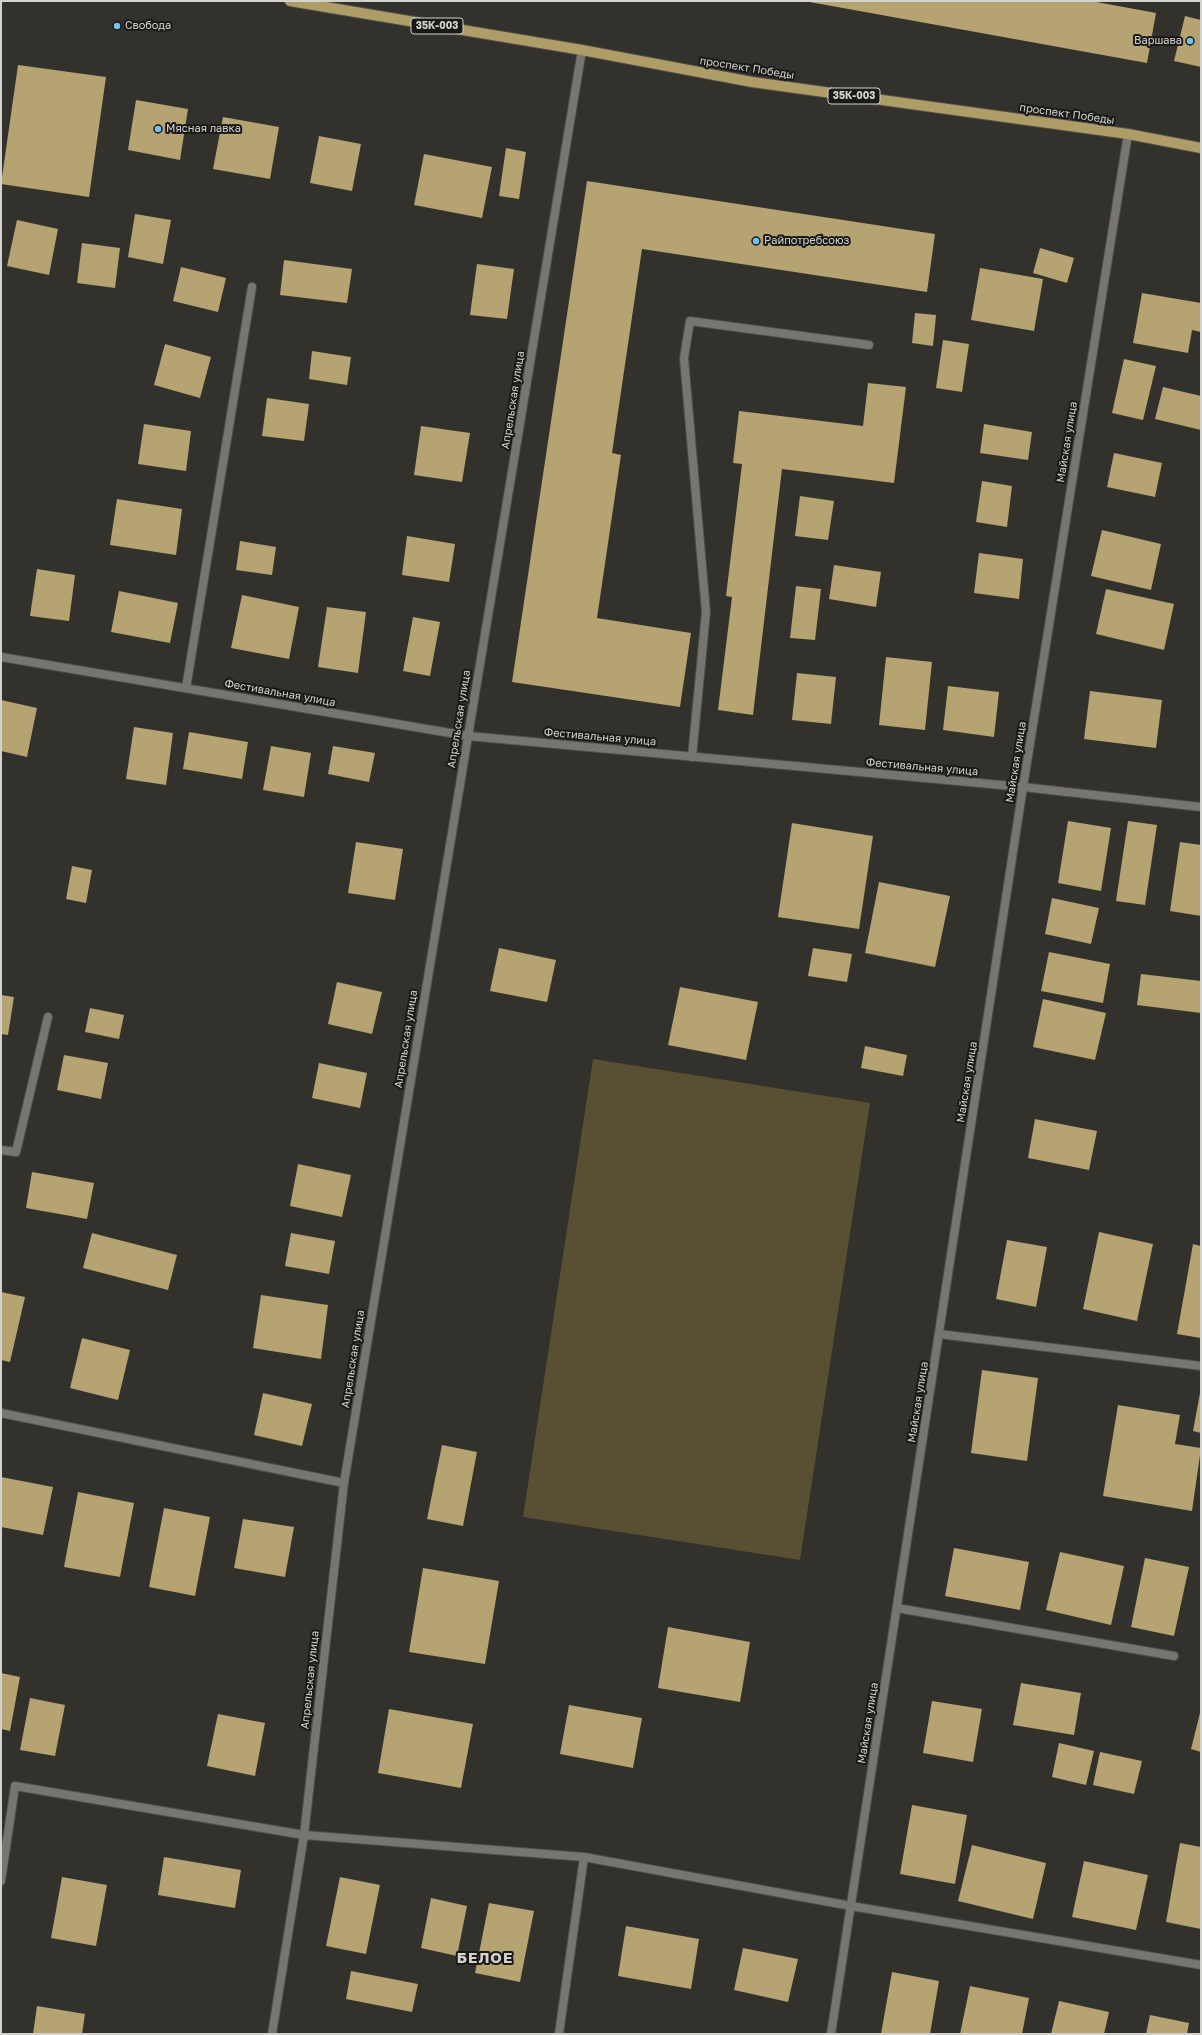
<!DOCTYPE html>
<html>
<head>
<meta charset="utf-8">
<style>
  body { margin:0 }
  #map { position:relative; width:1202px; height:2035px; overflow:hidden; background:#33312b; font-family:"Golos Text",sans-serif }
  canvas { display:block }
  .frame { position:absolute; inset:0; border:2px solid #d3d2cf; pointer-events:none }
</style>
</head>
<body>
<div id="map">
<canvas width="1202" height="2035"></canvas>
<div class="frame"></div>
</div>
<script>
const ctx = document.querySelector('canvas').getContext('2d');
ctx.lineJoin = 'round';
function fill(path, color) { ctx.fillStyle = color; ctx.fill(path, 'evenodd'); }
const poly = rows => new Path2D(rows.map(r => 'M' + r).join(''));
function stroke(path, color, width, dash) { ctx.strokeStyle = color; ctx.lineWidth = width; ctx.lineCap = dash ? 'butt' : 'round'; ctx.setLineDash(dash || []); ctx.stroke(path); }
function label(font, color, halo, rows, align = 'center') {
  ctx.font = font + ' "Golos Text",sans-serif'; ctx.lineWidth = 4; ctx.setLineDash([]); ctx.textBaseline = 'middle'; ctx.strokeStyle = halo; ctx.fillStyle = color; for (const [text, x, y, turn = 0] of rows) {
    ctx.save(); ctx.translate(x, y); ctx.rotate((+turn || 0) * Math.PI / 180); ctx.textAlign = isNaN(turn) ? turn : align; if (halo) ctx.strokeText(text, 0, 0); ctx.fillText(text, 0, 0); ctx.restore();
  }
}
fill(poly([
  [593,1059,870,1103,800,1560,523,1517]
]), '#594f33');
fill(poly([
  [804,1,1091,1,1156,13,1147,63],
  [1185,16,1201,20,1201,67,1174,61],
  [18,65,106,77,89,197,1,184],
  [136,100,188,109,180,160,128,150],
  [223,117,279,127,270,179,213,169],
  [319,136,361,144,352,191,310,183],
  [506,148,526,152,519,199,499,196],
  [424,154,492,167,482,218,414,205],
  [587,181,935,234,927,292,642,249,612,453,621,455,597,618,691,633,680,707,512,682],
  [135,214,171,220,163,264,128,257],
  [17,220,58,229,49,275,7,266],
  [82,243,120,248,115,288,77,283],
  [1040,248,1074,258,1067,283,1033,273],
  [284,260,352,269,347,303,280,295],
  [477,264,514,269,507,319,470,315],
  [181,267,226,278,218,312,173,301],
  [980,268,1043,279,1034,331,971,320],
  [1142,293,1201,303,1201,332,1192,330,1188,353,1133,343],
  [915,313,936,315,933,346,912,343],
  [943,340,969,344,962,392,936,388],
  [165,344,211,357,200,398,154,385],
  [312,351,351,357,347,385,309,379],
  [1124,359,1156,366,1143,420,1112,413],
  [868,383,906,387,894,483,782,469,753,715,718,710,732,597,726,596,742,464,733,463,739,411,863,426],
  [1163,387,1201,396,1201,430,1155,419],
  [267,398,309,404,304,441,262,436],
  [144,424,191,431,186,471,138,464],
  [984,424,1032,432,1028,460,980,453],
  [421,426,470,433,462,482,414,475],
  [1114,453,1162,463,1155,497,1107,487],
  [982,481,1012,486,1007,527,976,522],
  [800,496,834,501,828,540,795,536],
  [117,499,182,509,176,555,110,545],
  [1102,530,1161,544,1151,590,1091,576],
  [407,536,455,544,449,582,402,575],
  [240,541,276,547,272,575,236,570],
  [979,553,1023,559,1019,599,974,593],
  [834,565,881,572,876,607,829,599],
  [37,569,75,575,69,621,30,616],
  [796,586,821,589,815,640,790,638],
  [1106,589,1174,604,1164,650,1096,634],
  [119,591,178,603,170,643,111,632],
  [242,595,299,607,289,659,231,648],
  [327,607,366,612,358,673,318,667],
  [413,617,440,622,430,676,403,671],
  [886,657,932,662,925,730,879,725],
  [797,673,836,677,831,724,792,720],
  [948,686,999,692,994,737,943,730],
  [1090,691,1162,700,1156,748,1084,739],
  [1,700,37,708,27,757,1,751],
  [134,727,173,733,166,785,126,779],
  [189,732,248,742,242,779,183,769],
  [271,746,311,753,304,797,263,790],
  [333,746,375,753,369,782,328,774],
  [1068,821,1111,828,1101,891,1058,883],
  [1128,821,1157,825,1145,905,1116,901],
  [792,823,873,836,859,929,778,917],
  [356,842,403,849,395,900,348,893],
  [1180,842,1201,845,1201,916,1170,911],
  [72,866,92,870,86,903,66,899],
  [879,882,950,896,935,967,865,953],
  [1052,898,1099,908,1091,944,1045,934],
  [499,948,556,960,547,1002,490,991],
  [813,948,852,954,847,982,808,976],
  [1049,952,1110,964,1103,1003,1041,991],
  [1141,974,1201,981,1201,1013,1137,1005],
  [337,982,382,992,372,1034,328,1024],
  [680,987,758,1002,746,1060,668,1045],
  [1,995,14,997,8,1035,1,1034],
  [1043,999,1106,1013,1095,1060,1033,1047],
  [90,1008,124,1015,119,1039,85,1032],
  [865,1046,907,1055,903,1076,861,1068],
  [64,1055,108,1063,101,1099,57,1090],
  [319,1063,367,1073,360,1108,312,1098],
  [1035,1119,1097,1131,1089,1170,1028,1158],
  [298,1164,351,1175,342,1217,290,1206],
  [32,1172,94,1183,87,1219,26,1208],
  [1099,1232,1153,1244,1137,1321,1083,1309],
  [92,1233,177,1255,168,1290,83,1268],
  [291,1233,335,1241,329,1274,285,1266],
  [1007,1240,1047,1247,1036,1307,996,1299],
  [1193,1244,1201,1246,1201,1338,1177,1334],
  [1,1292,25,1297,10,1362,1,1360],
  [261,1295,328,1305,321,1359,253,1348],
  [82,1338,130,1350,118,1400,70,1388],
  [982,1370,1038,1378,1027,1461,971,1453],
  [263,1393,312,1404,302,1446,254,1435],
  [1200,1393,1201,1393,1201,1433,1193,1431],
  [1118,1405,1180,1415,1175,1444,1201,1448,1192,1511,1103,1496],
  [442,1445,477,1452,463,1526,427,1519],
  [1,1477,53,1487,43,1535,1,1527],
  [78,1492,134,1503,120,1577,64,1567],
  [164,1508,210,1517,195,1596,149,1587],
  [243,1519,294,1527,285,1577,234,1568],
  [954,1548,1029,1562,1020,1610,945,1596],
  [1060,1552,1124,1566,1111,1625,1046,1610],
  [1145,1558,1189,1567,1174,1636,1131,1627],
  [423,1568,499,1581,485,1664,409,1652],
  [668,1627,750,1642,740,1702,658,1688],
  [1,1673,20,1677,10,1731,1,1729],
  [1021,1683,1081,1693,1074,1735,1013,1725],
  [30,1698,65,1705,55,1756,20,1750],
  [932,1701,982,1709,973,1762,923,1753],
  [569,1705,642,1718,633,1768,560,1754],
  [389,1709,473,1724,461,1788,378,1773],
  [1201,1709,1201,1752,1191,1749],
  [218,1714,265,1723,255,1776,207,1766],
  [1059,1743,1094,1751,1086,1785,1052,1777],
  [1100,1752,1142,1761,1134,1794,1093,1785],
  [912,1805,967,1815,955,1884,900,1874],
  [1180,1843,1201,1847,1201,1929,1166,1922],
  [972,1845,1046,1863,1033,1919,958,1901],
  [164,1857,241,1870,235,1908,158,1895],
  [1084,1861,1148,1875,1136,1930,1072,1917],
  [62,1877,107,1885,96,1946,51,1938],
  [340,1877,380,1885,366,1954,326,1946],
  [431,1898,467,1906,457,1956,421,1948],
  [489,1903,534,1911,520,1982,475,1973],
  [626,1926,699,1939,691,1989,618,1976],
  [743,1948,798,1959,788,2002,734,1990],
  [351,1971,418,1984,412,2012,346,1999],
  [892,1972,939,1981,930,2034,881,2034],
  [970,1986,1029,1998,1022,2034,960,2034],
  [1059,2001,1109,2012,1104,2034,1051,2034],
  [37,2006,85,2014,82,2034,33,2034],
  [1150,2015,1189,2023,1187,2034,1146,2034]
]), '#b5a372');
const service = poly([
  [186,688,252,287],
  [692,757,706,612,684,358,690,321,869,345],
  [897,1608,1174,1656]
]);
const minor = poly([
  [1,657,468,736,1023,787,1201,807],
  [1,1150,16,1152,48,1017],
  [939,1334,1201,1366],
  [1,1413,344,1483],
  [1,1881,15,1786,304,1835,584,1857,851,1906,1201,1965],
  [272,2034,304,1835,344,1483,582,50],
  [559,2034,584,1857]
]);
const tertiary = poly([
  [831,2034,1023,787,1128,134]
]);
const primary = poly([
  [290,1,582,50,752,82,1128,134,1201,148]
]);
stroke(service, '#4f4d48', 10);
stroke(minor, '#4f4d48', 10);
stroke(tertiary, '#4f4d48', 10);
stroke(primary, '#4f4d48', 12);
stroke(service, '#77756f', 8);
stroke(minor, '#77756f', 8);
stroke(tertiary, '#77756f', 8);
stroke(primary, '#af9d67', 10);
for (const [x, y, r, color] of [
  [117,26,4,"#73c0f6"],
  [1190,41,4,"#73c0f6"],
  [158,129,4,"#73c0f6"],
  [756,241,4,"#73c0f6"]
]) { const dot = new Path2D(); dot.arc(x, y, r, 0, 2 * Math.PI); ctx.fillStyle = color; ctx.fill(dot); stroke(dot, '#1a1916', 1.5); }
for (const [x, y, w] of [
  [437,26,52],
  [854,96,52]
]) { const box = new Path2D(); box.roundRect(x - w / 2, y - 8, w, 16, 3); ctx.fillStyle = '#1a1916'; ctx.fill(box); stroke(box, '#d3d2cf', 1); }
label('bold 10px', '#d3d2cf', null, [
  ["35К-003",437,26],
  ["35К-003",854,96]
]);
label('11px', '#d3d2cf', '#1a1916', [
  ["Свобода",125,26],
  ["Варшава",1182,41,"right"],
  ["Мясная лавка",166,129],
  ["Райпотребсоюз",764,241]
], 'left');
label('11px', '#d3d2cf', '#1a1916', [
  ["проспект Победы",747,68,9],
  ["проспект Победы",1067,114,8],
  ["Апрельская улица",513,400,-81],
  ["Майская улица",1067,442,-81],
  ["Фестивальная улица",280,693,10],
  ["Апрельская улица",459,719,-81],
  ["Фестивальная улица",600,737,5],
  ["Майская улица",1016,762,-81],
  ["Фестивальная улица",922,767,5],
  ["Апрельская улица",406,1039,-81],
  ["Майская улица",967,1082,-81],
  ["Апрельская улица",353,1359,-81],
  ["Майская улица",918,1402,-81],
  ["Апрельская улица",310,1680,-84],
  ["Майская улица",868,1723,-81]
]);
ctx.letterSpacing = '1px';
label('bold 15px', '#d3d2cf', '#1a1916', [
  ["БЕЛОЕ",485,1958]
]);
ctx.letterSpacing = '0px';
</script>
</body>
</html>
